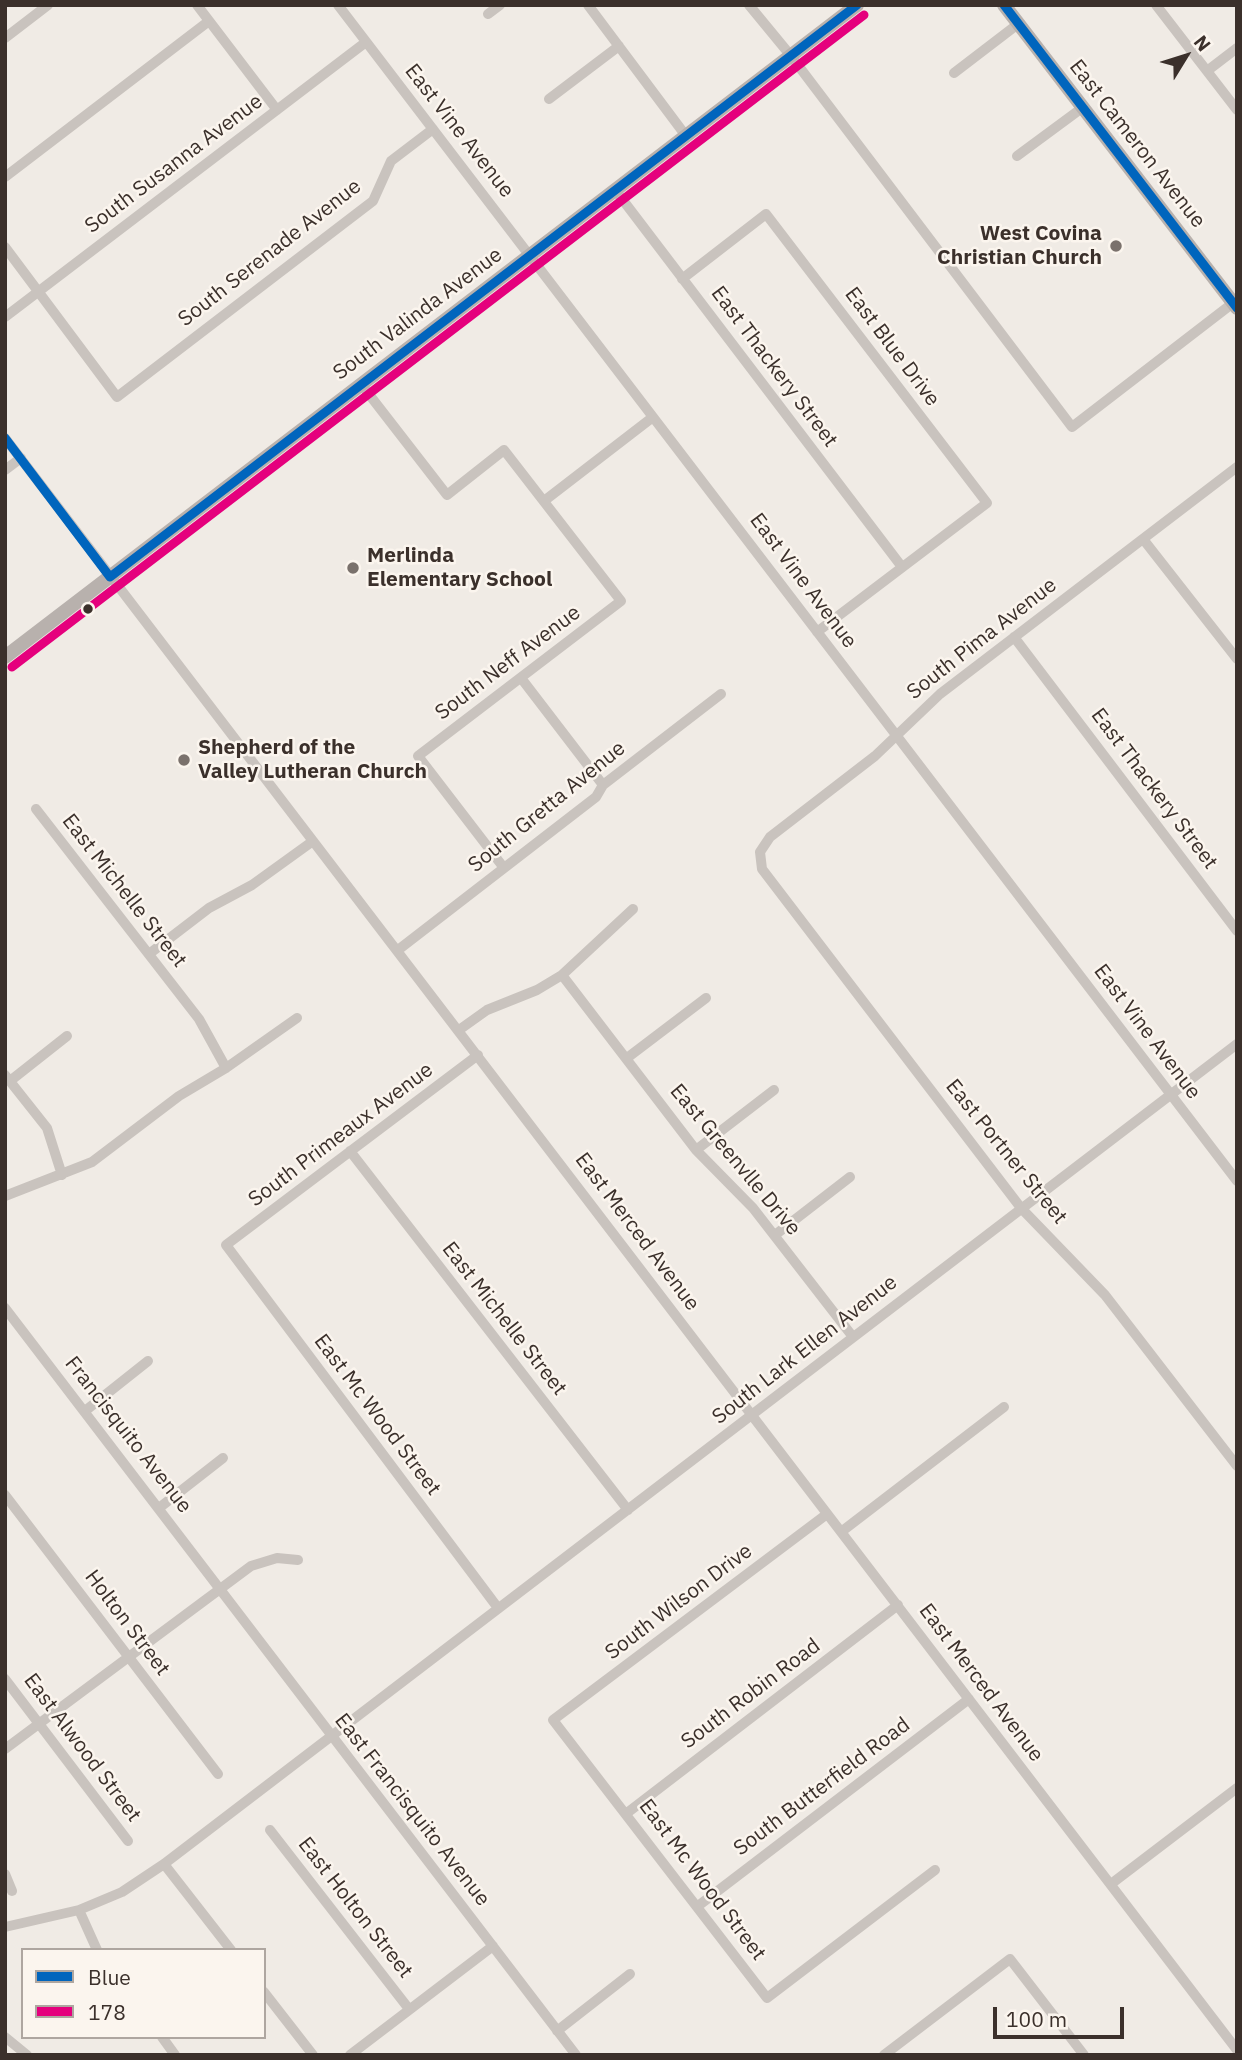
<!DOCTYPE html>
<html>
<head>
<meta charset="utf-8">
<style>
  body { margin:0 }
  #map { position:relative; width:1242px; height:2060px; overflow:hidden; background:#f0ebe5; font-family:"IBM Plex Sans",sans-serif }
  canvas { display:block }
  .frame { position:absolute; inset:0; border:7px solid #3b302b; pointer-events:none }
  .legend { position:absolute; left:21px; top:1948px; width:245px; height:91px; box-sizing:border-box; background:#fbf5ee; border:2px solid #aea6a0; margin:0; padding:9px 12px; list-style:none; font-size:21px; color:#3b302b }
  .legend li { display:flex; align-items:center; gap:14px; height:35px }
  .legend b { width:35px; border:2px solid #aea6a0 }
  .north { position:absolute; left:1151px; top:21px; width:70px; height:70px; -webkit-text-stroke:5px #fbf5ee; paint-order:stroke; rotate:52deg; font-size:19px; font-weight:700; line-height:28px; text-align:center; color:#3b302b }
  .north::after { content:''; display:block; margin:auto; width:24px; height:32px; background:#3b302b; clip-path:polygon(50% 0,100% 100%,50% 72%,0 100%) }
  .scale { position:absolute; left:993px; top:2007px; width:131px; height:32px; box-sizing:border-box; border:4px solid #3b302b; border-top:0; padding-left:9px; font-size:21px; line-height:24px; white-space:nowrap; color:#3b302b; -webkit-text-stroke:5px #fbf5ee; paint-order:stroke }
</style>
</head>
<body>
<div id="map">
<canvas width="1242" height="2060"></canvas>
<div class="frame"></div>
<ul class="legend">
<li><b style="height:9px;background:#0065bd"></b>Blue</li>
<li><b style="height:9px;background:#e5007d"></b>178</li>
</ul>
<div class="north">N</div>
<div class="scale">100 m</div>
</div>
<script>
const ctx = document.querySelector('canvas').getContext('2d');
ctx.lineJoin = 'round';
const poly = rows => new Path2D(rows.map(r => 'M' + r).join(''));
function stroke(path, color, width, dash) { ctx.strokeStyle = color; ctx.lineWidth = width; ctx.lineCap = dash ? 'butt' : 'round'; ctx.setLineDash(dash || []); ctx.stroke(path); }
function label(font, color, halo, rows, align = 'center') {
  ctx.font = font + ' "IBM Plex Sans",sans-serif'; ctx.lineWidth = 5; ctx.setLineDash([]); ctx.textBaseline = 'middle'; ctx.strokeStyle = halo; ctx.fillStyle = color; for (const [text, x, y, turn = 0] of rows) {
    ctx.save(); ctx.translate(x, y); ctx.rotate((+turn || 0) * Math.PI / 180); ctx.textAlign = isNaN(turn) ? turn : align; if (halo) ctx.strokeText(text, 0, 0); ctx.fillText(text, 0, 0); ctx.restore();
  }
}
stroke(poly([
  [197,5,277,110],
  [338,5,1237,1181],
  [588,5,686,136],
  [749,5,791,56,1072,427,1233,303],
  [1156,5,1237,110],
  [488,14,500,5],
  [5,38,48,5],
  [1207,71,1237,48],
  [954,73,1018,24],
  [549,99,619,46],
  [1017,156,1082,108],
  [5,177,209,21],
  [616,191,902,567],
  [5,247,117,397,373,201,391,161,433,129],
  [682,279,766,214,987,503,817,632],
  [5,317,366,42],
  [361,384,447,495,504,450,621,601,418,756,504,868],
  [5,438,1237,2050],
  [1237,467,940,694,875,756,770,837,760,852,762,869,1021,1208,1105,1295,1237,1466],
  [5,470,21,458],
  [544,501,653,417],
  [1143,539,1237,659],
  [1014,637,1237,931],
  [521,678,603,785],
  [36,809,199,1019,226,1068],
  [398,950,596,797,603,785,721,694],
  [149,954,209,908,252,885,313,841],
  [562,975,696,1150,753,1208,853,1337],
  [459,1030,487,1010,537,990,562,975,633,909],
  [478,1055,226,1245,498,1608],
  [627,1058,706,998],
  [5,1075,47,1128,62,1175],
  [10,1081,67,1036],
  [696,1150,774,1090],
  [350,1151,628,1510],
  [5,1196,92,1162,179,1096,226,1068,297,1018],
  [775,1235,850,1177],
  [5,1308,576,2055],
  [85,1411,148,1361],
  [5,1495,218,1774],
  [159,1508,223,1458],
  [827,1514,553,1720,767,1998,935,1870],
  [841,1532,1004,1407],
  [5,1679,128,1841],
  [5,1749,251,1566,277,1558,298,1560],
  [627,1813,898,1605],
  [270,1830,409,2009],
  [164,1864,231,1950],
  [5,1874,12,1891],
  [1111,1884,1237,1788],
  [698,1906,969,1699],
  [79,1910,97,1950],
  [5,1927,79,1910,122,1892,164,1864,1237,1044],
  [264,1992,313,2055],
  [557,2031,630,1974],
  [5,2037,27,2055],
  [162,2037,175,2055],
  [350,2055,493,1946],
  [884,2055,1010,1959,1084,2055]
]), '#c9c3be', 10);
stroke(poly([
  [1004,5,1237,308],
  [5,657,857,5]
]), '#b8b1ad', 14);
stroke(poly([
  [1004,5,1237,308],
  [5,438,110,577,857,5]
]), '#0065bd', 9);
stroke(poly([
  [12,667,864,15]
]), '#e5007d', 9);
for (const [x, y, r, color] of [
  [1116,246,7,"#7a716c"],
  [353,568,7,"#7a716c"],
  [88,609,6,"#3b302b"],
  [184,760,7,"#7a716c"]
]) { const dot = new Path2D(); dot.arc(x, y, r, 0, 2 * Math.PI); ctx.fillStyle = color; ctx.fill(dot); stroke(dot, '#fbf5ee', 2.5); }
label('21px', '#3b302b', '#fbf5ee', [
  ["East Vine Avenue",459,131,52],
  ["East Cameron Avenue",1137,144,52],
  ["South Susanna Avenue",174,164,-37],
  ["South Serenade Avenue",270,253,-38],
  ["South Valinda Avenue",418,314,-37],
  ["East Blue Drive",892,347,53],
  ["East Thackery Street",774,367,53],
  ["East Vine Avenue",803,581,53],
  ["South Pima Avenue",982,639,-38],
  ["South Neff Avenue",508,663,-37],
  ["East Thackery Street",1154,789,53],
  ["South Gretta Avenue",547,807,-39],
  ["East Michelle Street",124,891,52],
  ["East Vine Avenue",1147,1032,53],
  ["South Primeaux Avenue",341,1135,-37],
  ["East Portner Street",1006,1152,51],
  ["East Greenvlle Drive",735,1160,50],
  ["East Merced Avenue",637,1232,53],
  ["East Michelle Street",504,1319,52],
  ["South Lark Ellen Avenue",805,1350,-38],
  ["East Mc Wood Street",377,1415,53],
  ["Francisquito Avenue",128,1435,52],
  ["South Wilson Drive",679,1602,-37],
  ["Holton Street",127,1623,53],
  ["East Merced Avenue",981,1683,53],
  ["South Robin Road",751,1694,-37],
  ["East Alwood Street",82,1748,53],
  ["South Butterfield Road",822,1787,-37],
  ["East Francisquito Avenue",412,1810,52],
  ["East Mc Wood Street",702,1880,53],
  ["East Holton Street",355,1908,52]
]);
label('bold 21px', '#3b302b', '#fbf5ee', [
  ["West Covina",1102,234,"right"],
  ["Christian Church",1102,258,"right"],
  ["Merlinda",367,556],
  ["Elementary School",367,580],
  ["Shepherd of the",198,748],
  ["Valley Lutheran Church",198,772]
], 'left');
</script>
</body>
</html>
